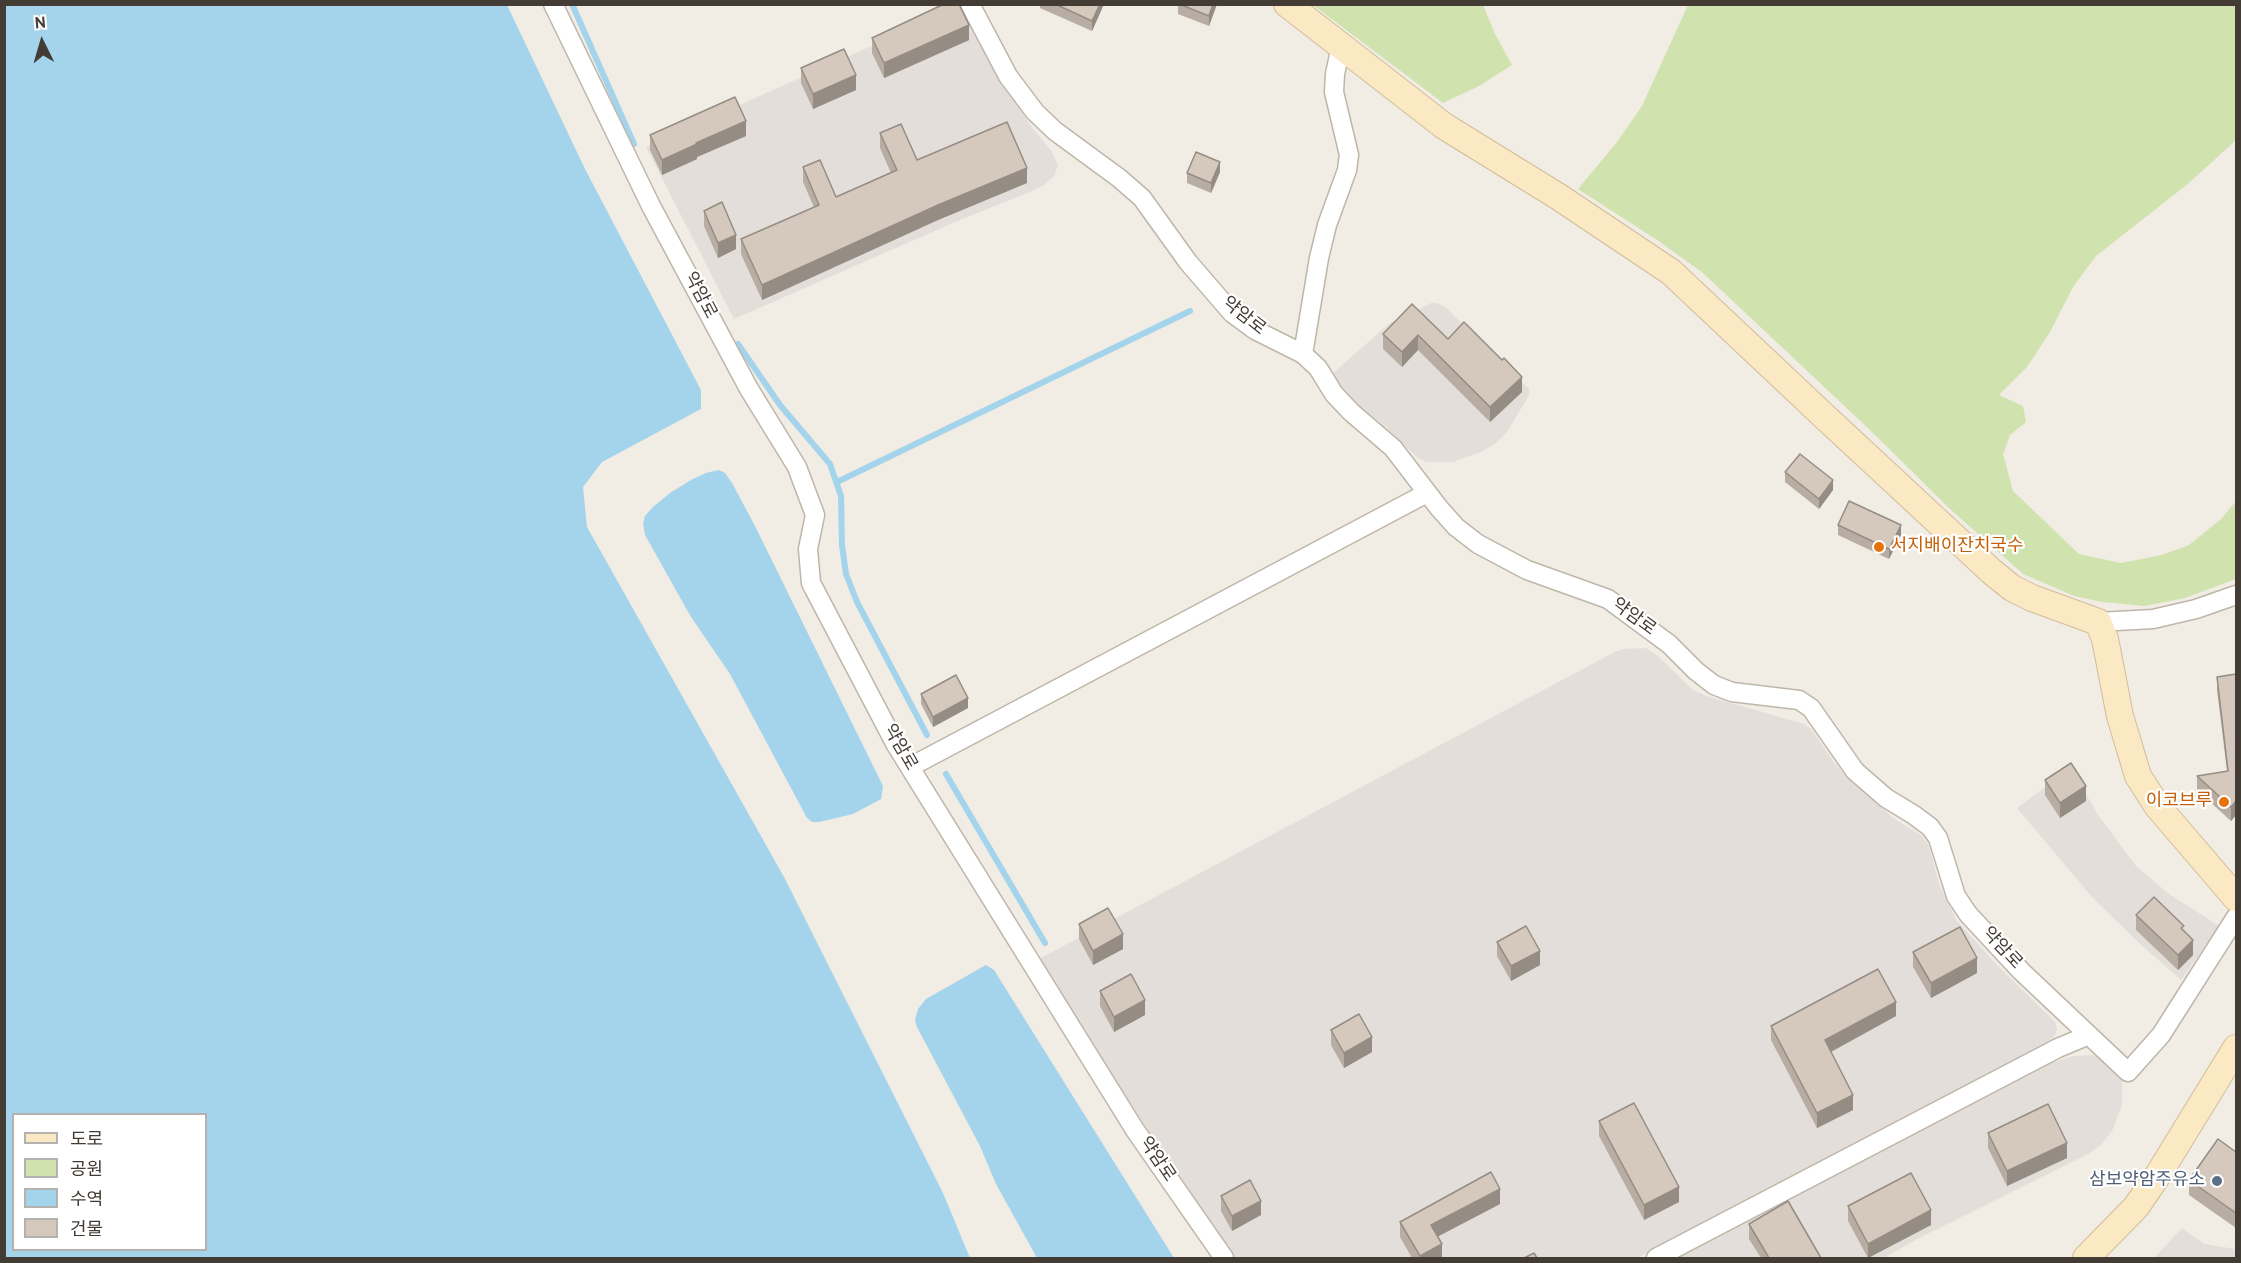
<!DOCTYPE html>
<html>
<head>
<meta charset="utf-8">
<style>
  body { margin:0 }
  #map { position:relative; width:2241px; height:1263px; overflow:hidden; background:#f1ece4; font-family:Overpass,"Noto Sans KR",sans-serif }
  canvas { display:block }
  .frame { position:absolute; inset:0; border:6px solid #433c34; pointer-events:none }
  .legend { position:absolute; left:12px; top:1113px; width:195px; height:138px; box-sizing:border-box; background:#fff; border:2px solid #b4b1ae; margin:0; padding:8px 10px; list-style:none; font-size:18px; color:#433c34 }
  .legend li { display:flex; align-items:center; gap:12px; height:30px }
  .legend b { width:30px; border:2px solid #b4b1ae }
  .north { position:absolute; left:12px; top:12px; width:60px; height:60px; -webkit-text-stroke:4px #fff; paint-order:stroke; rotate:355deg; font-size:16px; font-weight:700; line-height:24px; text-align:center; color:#433c34 }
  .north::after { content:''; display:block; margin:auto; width:21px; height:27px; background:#433c34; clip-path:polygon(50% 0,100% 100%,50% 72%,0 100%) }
</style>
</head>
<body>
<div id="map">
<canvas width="2241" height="1263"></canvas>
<div class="frame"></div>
<ul class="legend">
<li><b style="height:8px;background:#fbe9c4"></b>도로</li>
<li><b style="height:16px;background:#d0e3af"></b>공원</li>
<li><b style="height:16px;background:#a3d4eb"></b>수역</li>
<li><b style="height:16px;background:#d5c9bd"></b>건물</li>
</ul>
<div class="north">N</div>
</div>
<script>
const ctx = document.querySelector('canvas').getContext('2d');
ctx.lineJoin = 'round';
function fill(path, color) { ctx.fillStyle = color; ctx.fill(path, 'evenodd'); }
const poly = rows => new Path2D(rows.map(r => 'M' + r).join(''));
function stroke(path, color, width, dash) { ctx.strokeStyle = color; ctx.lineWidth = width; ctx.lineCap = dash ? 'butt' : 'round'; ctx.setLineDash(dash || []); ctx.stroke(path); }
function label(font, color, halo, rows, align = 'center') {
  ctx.font = font + ' Overpass,"Noto Sans KR",sans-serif'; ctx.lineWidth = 4.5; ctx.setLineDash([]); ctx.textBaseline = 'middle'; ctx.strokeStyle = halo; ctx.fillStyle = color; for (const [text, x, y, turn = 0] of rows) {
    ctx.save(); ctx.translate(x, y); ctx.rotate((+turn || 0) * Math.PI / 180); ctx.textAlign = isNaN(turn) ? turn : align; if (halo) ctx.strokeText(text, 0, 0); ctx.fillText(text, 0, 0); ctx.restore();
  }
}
fill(poly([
  [963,5,1005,84,1028,122,1052,152,1058,165,1054,176,1044,185,1032,191,955,222,734,319,646,147],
  [1431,303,1437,303,1445,307,1530,390,1528,397,1507,432,1496,443,1483,451,1453,462,1427,462,1418,458,1384,425,1354,402,1332,374,1390,323],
  [1646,648,1659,657,1693,690,1706,696,1804,724,1811,729,1835,764,1853,783,1893,818,1922,836,1929,846,1939,884,1957,921,1997,965,2055,1022,2057,1030,2054,1037,2039,1048,1637,1258,1234,1258,1189,1195,1039,959,1613,653,1623,649],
  [2071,768,2098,815,2136,866,2169,894,2219,926,2181,980,2138,942,2092,897,2017,808],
  [2093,1055,2111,1064,2122,1077,2122,1105,2113,1129,2103,1143,2090,1153,1923,1236,1884,1258,1667,1258,2032,1069,2074,1056],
  [2182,1228,2204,1244,2235,1249,2236,1247,2236,1258,2154,1258]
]), '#e3ded9');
fill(poly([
  [1313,5,1483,5,1495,34,1512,65,1479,86,1443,103],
  [1688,5,2236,5,2236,140,2189,183,2096,256,2073,287,2050,332,2027,367,1999,395,2023,406,2026,422,2010,435,2003,454,2013,491,2079,554,2121,563,2162,555,2189,545,2221,519,2236,501,2236,579,2185,598,2145,606,2102,602,2074,596,2023,574,1949,508,1871,431,1703,273,1660,242,1578,189,1617,142,1642,106]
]), '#d0e3af');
fill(poly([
  [5,4,507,5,585,169,701,390,701,409,602,462,583,487,587,527,784,877,943,1193,970,1258,5,1258],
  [14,1114,206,1114,206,1250,14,1250],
  [719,470,725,473,732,483,755,526,883,786,881,799,853,814,819,822,812,822,807,818,730,674,691,617,645,535,643,524,645,516,653,507,670,493,691,480,706,473],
  [986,965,994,970,1174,1258,1037,1258,996,1184,980,1146,917,1027,915,1020,918,1009,926,999]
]), '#a3d4eb');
stroke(poly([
  [572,4,634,144],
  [738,344,780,405,830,464,841,496,842,545,846,574,857,602,927,735],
  [837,482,1190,311],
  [946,774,1045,943]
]), '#a3d4eb', 6);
const street = poly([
  [553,4,651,206,749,389,797,467,815,515,808,549,811,583,896,745,1135,1130,1224,1258],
  [970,4,1008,76,1035,112,1055,131,1119,178,1142,198,1188,262,1232,313,1255,330,1303,354,1318,368,1334,394,1351,412,1393,448,1439,508,1456,527,1478,544,1527,570,1608,599,1669,644,1696,671,1714,685,1732,692,1799,700,1811,708,1855,771,1886,798,1914,815,1930,827,1938,838,1956,896,1968,914,2021,971,2128,1072,2161,1035,2236,917],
  [1303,354,1319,258,1327,225,1347,170,1349,155,1334,92,1335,74,1341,46],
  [2098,622,2153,619,2196,609,2236,595],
  [910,767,1427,493],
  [1656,1258,2058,1048,2089,1035]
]);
const secondary = poly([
  [1287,4,1444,126,1559,197,1671,272,1825,417,1991,571,2012,588,2032,598,2098,622,2105,639,2120,716,2138,776,2158,807,2236,898],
  [2086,1258,2136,1207,2158,1175,2236,1048]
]);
stroke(street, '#bfb6aa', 21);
stroke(secondary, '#d1bd99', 28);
stroke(street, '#fff', 18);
stroke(secondary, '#fbe9c4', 26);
fill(poly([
  [1040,4,1104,4,1092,31,1040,8],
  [1178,4,1217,4,1209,26,1178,14],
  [872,38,969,40,884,78,872,53],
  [801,68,856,90,813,109,801,83],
  [880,133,917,160,1027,183,938,220,762,300,741,254,741,239,814,207,803,182,803,167,836,197,891,173,880,148],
  [650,135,746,136,697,157,697,159,662,175,650,150],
  [1220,172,1211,193,1187,183,1187,173],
  [704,211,736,249,718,258,704,226],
  [1412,304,1448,339,1502,360,1522,392,1490,422,1418,350,1402,367,1383,349,1383,334],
  [1785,472,1833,490,1819,509,1785,482],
  [1838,525,1901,535,1889,559,1838,535],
  [2236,674,2236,815,2231,821,2197,790,2197,776,2227,771,2217,690,2217,677],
  [921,694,968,708,933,727,921,704],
  [2045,780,2086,801,2060,818,2045,795],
  [2136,915,2193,955,2178,970,2136,930],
  [1079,924,1123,949,1093,965,1079,939],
  [1497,942,1540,965,1511,981,1497,956],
  [1913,952,1977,973,1931,998,1913,967],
  [1100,991,1145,1015,1114,1032,1100,1006],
  [1896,1016,1831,1052,1853,1110,1817,1128,1771,1040,1771,1026],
  [1331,1030,1372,1052,1344,1068,1331,1045],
  [1599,1121,1679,1202,1644,1220,1599,1136],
  [1988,1133,2067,1158,2007,1186,1988,1148],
  [2236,1152,2236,1228,2189,1195,2189,1180],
  [1221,1196,1261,1215,1232,1231,1221,1211],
  [1500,1204,1437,1237,1442,1258,1412,1258,1400,1237,1400,1222],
  [1848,1206,1931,1225,1868,1258,1848,1221],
  [1749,1224,1821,1258,1761,1258,1749,1239]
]), '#b7ada3');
fill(poly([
  [1100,4,1104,4,1092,31,1092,21],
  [1213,4,1217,4,1209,26,1209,16],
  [969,25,969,40,884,78,884,63],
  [856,75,856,90,813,109,813,94],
  [746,121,746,136,697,157,697,159,662,175,662,160,696,143],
  [1220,162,1220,172,1211,193,1211,183],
  [1027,168,1027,183,938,220,762,300,762,285,938,205],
  [736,235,736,249,718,258,718,243],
  [1418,335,1418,350,1402,367,1402,352],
  [1522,377,1522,392,1490,422,1490,407],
  [1833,480,1833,490,1819,509,1819,499],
  [1901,525,1901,535,1889,559,1889,549],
  [968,698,968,708,933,727,933,717],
  [2086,786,2086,801,2060,818,2060,803],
  [2236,801,2236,815,2231,821,2231,807],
  [1123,934,1123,949,1093,965,1093,951],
  [2193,940,2193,955,2178,970,2178,955],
  [1540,951,1540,965,1511,981,1511,966],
  [1977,958,1977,973,1931,998,1931,983],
  [1145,1000,1145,1015,1114,1032,1114,1017],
  [1896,1002,1896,1016,1825,1055,1825,1040],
  [1372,1037,1372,1052,1344,1068,1344,1053],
  [1853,1095,1853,1110,1817,1128,1817,1113],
  [2067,1143,2067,1158,2007,1186,2007,1171],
  [1679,1187,1679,1202,1644,1220,1644,1205],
  [1500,1189,1500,1204,1431,1240,1431,1225],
  [1261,1201,1261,1215,1232,1231,1232,1216],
  [1931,1210,1931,1225,1868,1258,1868,1244],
  [1442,1244,1442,1258,1420,1258,1420,1256]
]), '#958d84');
const building = poly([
  [944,4,959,4,969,25,884,63,872,38,944,4],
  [1055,4,1100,4,1092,21,1055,4],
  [1179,4,1213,4,1209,16,1179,4],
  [844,49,856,75,813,94,801,68,844,49],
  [735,97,746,121,696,143,697,144,662,160,650,135,735,97],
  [1007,122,1027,168,938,205,762,285,741,239,819,205,803,167,820,160,836,197,897,170,880,133,901,124,917,160,1007,122],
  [1196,152,1220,162,1211,183,1187,173,1196,152],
  [722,202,736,235,718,243,704,211,722,202],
  [1412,304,1448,339,1464,322,1502,360,1504,358,1522,377,1490,407,1418,335,1402,352,1383,334,1412,304],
  [1800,454,1833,480,1819,499,1785,472,1800,454],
  [1849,501,1901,525,1889,549,1838,525,1849,501],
  [2236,674,2236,801,2231,807,2197,776,2228,771,2217,677,2236,674],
  [956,675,968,698,933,717,921,694,956,675],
  [2071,763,2086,786,2060,803,2045,780,2071,763],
  [2154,897,2184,926,2181,928,2193,940,2178,955,2136,915,2154,897],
  [1108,908,1123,934,1093,951,1079,924,1108,908],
  [1526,926,1540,951,1511,966,1497,942,1526,926],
  [1960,927,1977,958,1931,983,1913,952,1960,927],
  [1878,969,1896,1002,1825,1040,1853,1095,1817,1113,1771,1026,1878,969],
  [1131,974,1145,1000,1114,1017,1100,991,1131,974],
  [1359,1014,1372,1037,1344,1053,1331,1030,1359,1014],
  [1634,1103,1679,1187,1644,1205,1599,1121,1634,1103],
  [2048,1104,2067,1143,2007,1171,1988,1133,2048,1104],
  [2218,1139,2236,1152,2236,1213,2189,1180,2218,1139],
  [1491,1172,1500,1189,1431,1225,1442,1244,1420,1256,1400,1222,1491,1172],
  [1911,1173,1931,1210,1868,1244,1848,1206,1911,1173],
  [1250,1180,1261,1201,1232,1216,1221,1196,1250,1180],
  [1788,1201,1821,1258,1769,1258,1749,1224,1788,1201],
  [1534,1253,1537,1258,1524,1258,1534,1253]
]);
fill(building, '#d5c9bd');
stroke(building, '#958d84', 1.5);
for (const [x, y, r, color] of [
  [1879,547,6,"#e8710a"],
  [2224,802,6,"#e8710a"],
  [2217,1181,6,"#5c6f8a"]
]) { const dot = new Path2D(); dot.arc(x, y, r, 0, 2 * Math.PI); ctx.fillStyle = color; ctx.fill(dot); stroke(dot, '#fff', 2); }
label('18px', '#433c34', '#fff', [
  ["약암로",699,296,62],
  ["약암로",1243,317,38],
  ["약암로",1633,618,36],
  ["약암로",899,748,60],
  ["약암로",2001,949,47],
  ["약암로",1156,1160,56]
]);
label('18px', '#c56008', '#fff', [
  ["서지배이잔치국수",1891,547],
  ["이코브루",2212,802,"right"]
], 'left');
label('18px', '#4e5e75', '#fff', [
  ["삼보약암주유소",2205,1181]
], 'right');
</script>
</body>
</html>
